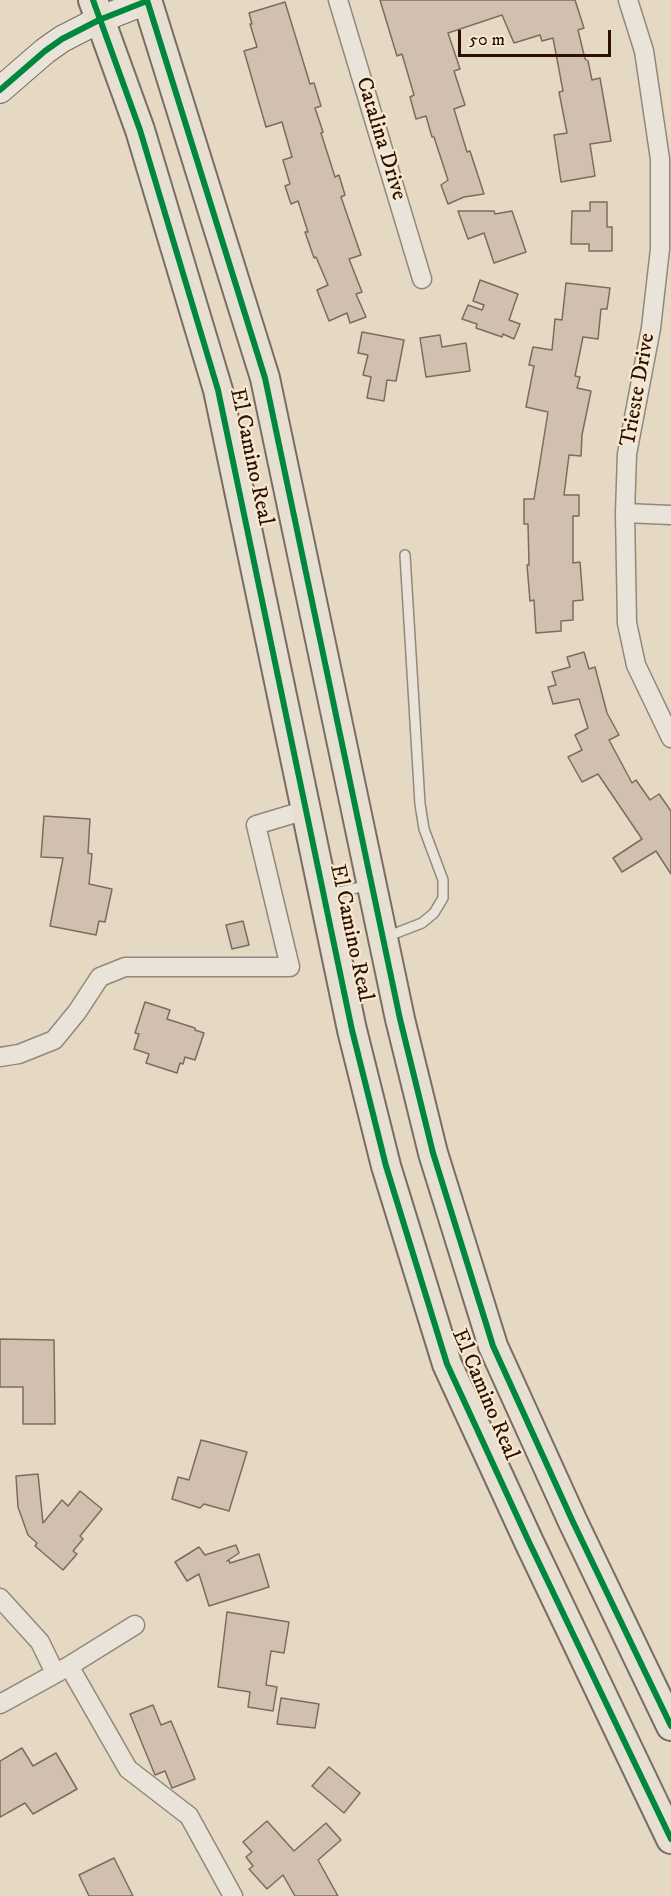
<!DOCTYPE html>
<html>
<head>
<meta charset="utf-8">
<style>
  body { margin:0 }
  #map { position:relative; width:671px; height:1896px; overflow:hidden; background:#e5d9c4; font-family:"IM FELL DW Pica",serif }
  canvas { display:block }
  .scale { position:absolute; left:458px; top:30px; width:153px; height:27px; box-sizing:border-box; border:3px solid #2d0f04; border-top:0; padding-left:8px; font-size:18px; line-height:21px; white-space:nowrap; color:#2d0f04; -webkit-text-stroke:4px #f7e9d0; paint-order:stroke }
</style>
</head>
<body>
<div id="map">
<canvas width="671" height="1896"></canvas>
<div class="scale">50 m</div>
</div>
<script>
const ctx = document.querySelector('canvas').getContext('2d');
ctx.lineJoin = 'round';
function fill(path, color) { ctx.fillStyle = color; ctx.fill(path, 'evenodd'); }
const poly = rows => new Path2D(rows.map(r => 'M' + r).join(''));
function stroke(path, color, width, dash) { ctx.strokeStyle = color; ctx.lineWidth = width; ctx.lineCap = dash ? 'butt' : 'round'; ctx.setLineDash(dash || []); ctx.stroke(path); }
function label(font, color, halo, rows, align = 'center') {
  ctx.font = font + ' "IM FELL DW Pica",serif'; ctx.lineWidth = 4.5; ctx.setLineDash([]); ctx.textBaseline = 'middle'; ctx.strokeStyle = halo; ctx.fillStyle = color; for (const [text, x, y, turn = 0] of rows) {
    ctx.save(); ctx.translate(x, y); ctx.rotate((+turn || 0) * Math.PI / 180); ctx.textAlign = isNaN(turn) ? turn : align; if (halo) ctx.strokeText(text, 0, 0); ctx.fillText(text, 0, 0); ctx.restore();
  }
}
const building = poly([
  [380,0,575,0,584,28,578,30,585,59,588,61,592,80,600,78,611,141,590,144,595,176,561,182,554,135,567,133,559,92,563,91,553,38,542,41,540,35,514,43,502,15,448,33,460,69,454,71,465,105,454,109,467,152,470,151,484,194,464,197,448,204,441,185,448,180,434,137,432,137,426,116,416,119,410,97,414,95,402,54,397,56,380,0],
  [285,2,310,84,314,83,321,106,315,108,323,132,321,133,335,177,339,175,345,195,341,197,361,255,349,259,362,292,356,294,366,317,350,323,347,313,329,321,317,290,328,285,316,257,314,258,305,232,308,232,298,201,291,204,285,186,290,184,283,160,292,157,282,122,266,127,244,51,257,47,250,24,252,24,249,13,285,2],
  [590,202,607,202,607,227,612,227,612,251,589,251,589,244,571,244,572,211,590,211,590,202],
  [458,211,494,211,495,214,512,211,526,252,494,263,484,233,468,239,458,211],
  [480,280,518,294,509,320,520,324,514,339,503,334,502,337,476,328,477,324,462,319,468,305,482,310,484,305,473,301,480,280],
  [566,283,610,288,607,309,601,309,598,339,583,337,575,376,580,377,577,388,591,391,582,435,581,456,569,455,564,495,579,495,579,516,573,516,573,563,580,562,583,600,573,601,573,620,561,621,561,631,536,633,534,600,530,601,527,565,529,565,528,524,524,524,524,499,534,499,548,412,526,407,534,366,529,365,533,347,552,350,555,319,562,320,566,283],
  [362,332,404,340,396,381,387,380,384,401,367,398,371,377,363,375,368,355,358,353,362,332],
  [440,335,442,347,466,343,470,371,426,377,420,338,440,335],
  [584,652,589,669,595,667,607,713,619,735,609,740,632,783,636,780,650,800,659,794,671,811,671,874,656,851,622,872,613,858,642,839,598,774,582,782,568,757,582,750,575,735,588,728,579,699,553,704,548,687,556,685,552,672,570,667,567,657,584,652],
  [44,816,90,819,88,853,92,854,89,884,112,889,105,922,99,921,96,935,50,926,63,858,41,857,44,816],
  [243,921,249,945,232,949,226,925,243,921],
  [145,1002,170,1010,167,1019,195,1028,195,1030,204,1033,195,1060,185,1057,183,1064,180,1063,177,1073,146,1063,149,1054,134,1049,139,1034,135,1033,145,1002],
  [0,1339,54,1340,55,1424,23,1424,23,1387,0,1387,0,1339],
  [201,1440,247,1452,229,1511,204,1504,200,1508,172,1499,178,1477,189,1480,201,1440],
  [38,1474,43,1523,62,1500,68,1506,80,1491,102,1509,80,1536,83,1539,73,1551,77,1554,63,1570,35,1546,37,1543,28,1535,18,1507,16,1476,38,1474],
  [236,1545,239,1553,227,1561,229,1560,230,1563,259,1554,269,1587,209,1606,199,1574,187,1581,175,1562,199,1547,205,1555,236,1545],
  [227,1612,289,1622,284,1653,271,1651,266,1685,277,1687,273,1711,248,1707,250,1692,218,1687,227,1612],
  [281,1698,319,1704,315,1728,277,1724,281,1698],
  [153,1705,161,1725,171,1721,195,1779,172,1788,165,1771,155,1775,130,1714,153,1705],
  [22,1748,33,1766,56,1753,77,1789,33,1814,25,1803,0,1817,0,1761,22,1748],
  [329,1767,360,1793,344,1813,312,1786,329,1767],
  [267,1821,294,1851,326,1823,341,1840,318,1860,338,1896,295,1896,283,1875,267,1889,249,1869,253,1866,246,1857,252,1852,243,1842,267,1821],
  [114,1858,133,1896,89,1896,79,1875,114,1858]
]);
fill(building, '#d1c0af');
stroke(building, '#796d62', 1.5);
const service = poly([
  [327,895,369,885],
  [386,937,422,923,434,913,443,898,443,880,424,829,420,804,405,555]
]);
const minor = poly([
  [338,0,422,279],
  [628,0,644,51,660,159,660,249,651,328,627,454,625,513,627,623,636,665,671,738],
  [625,513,671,515],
  [0,1057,19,1054,54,1040,77,1012,100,977,125,967,290,967,256,825,306,810],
  [0,1598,40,1642,55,1673],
  [69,1666,128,1769,189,1816,233,1896],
  [0,1704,69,1666,135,1625]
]);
const secondary = poly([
  [0,90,45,51,62,39,99,20,147,1]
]);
const primary = poly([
  [93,0,140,130,218,390,352,1030,386,1166,447,1364,529,1542,671,1839],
  [147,0,265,378,400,1019,433,1153,493,1346,573,1522,671,1726]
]);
stroke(service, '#92887b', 12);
stroke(minor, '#92887b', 21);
stroke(secondary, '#796d62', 28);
stroke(primary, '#796d62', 32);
stroke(service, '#e9e3d9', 9);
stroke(minor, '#e9e3d9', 18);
stroke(secondary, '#e9e3d9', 26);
stroke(primary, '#e6dfd2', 28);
stroke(poly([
  [93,0,140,130,218,390,352,1030,386,1166,447,1364,529,1542,671,1839],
  [147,0,265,378,400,1019,433,1153,493,1346,573,1522,671,1726],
  [0,90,45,51,62,39,99,20,147,1]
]), '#00873e', 6);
label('22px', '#2d0f04', '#f7e9d0', [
  ["Catalina Drive",380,139,73],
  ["Trieste Drive",639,390,-80],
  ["El Camino Real",250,457,78],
  ["El Camino Real",350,933,78],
  ["El Camino Real",484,1395,67]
]);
</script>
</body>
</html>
